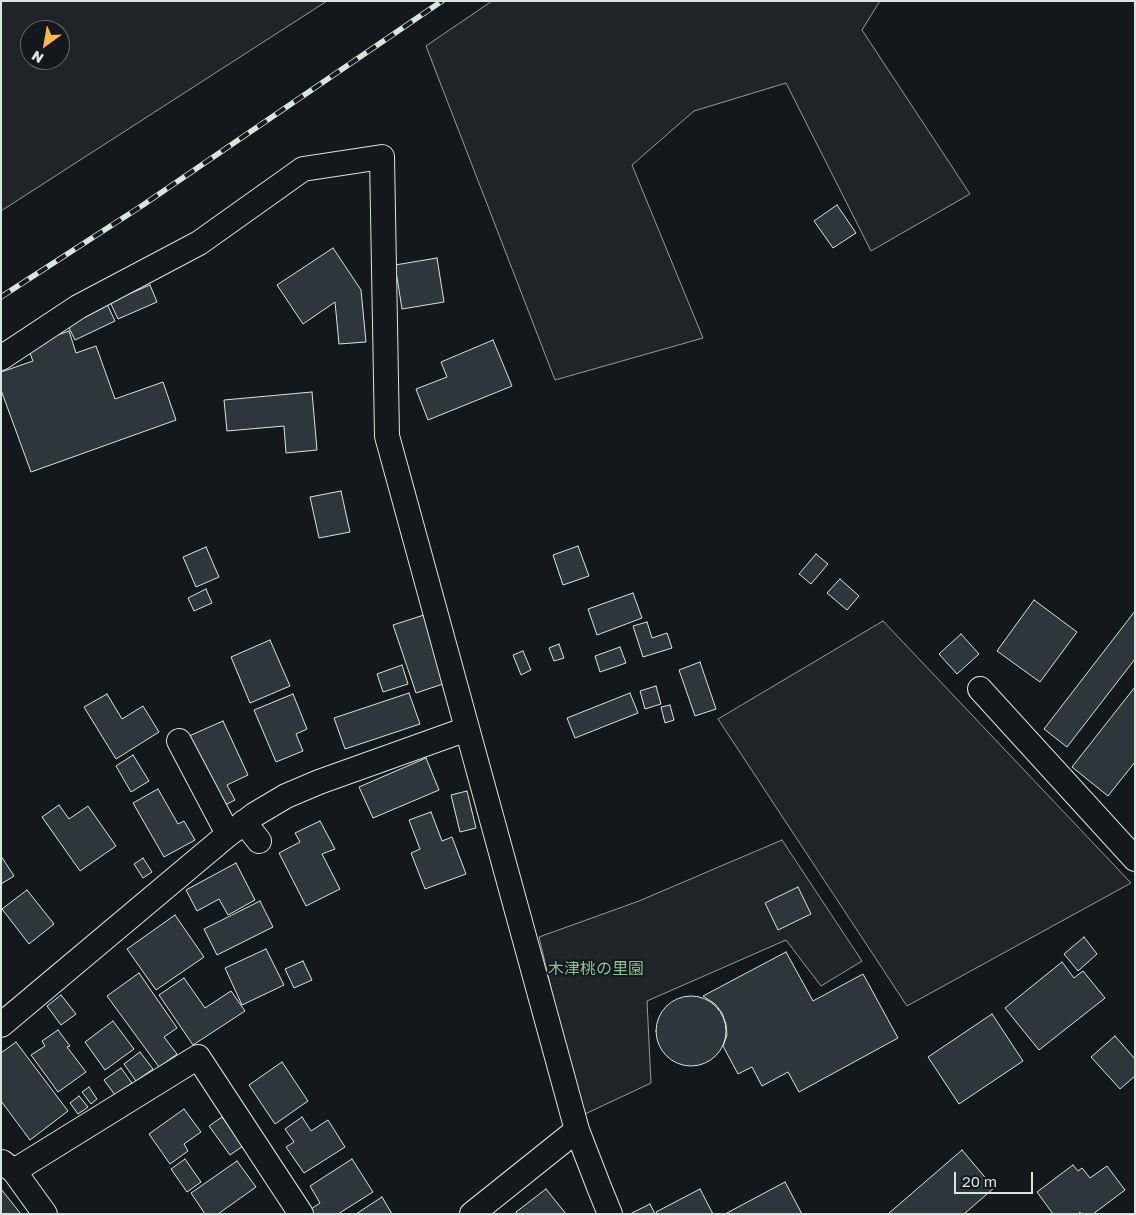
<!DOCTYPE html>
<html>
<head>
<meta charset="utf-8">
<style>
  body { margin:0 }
  #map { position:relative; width:1136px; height:1215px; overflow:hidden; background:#14181c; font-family:"Golos Text",sans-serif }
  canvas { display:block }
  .frame { position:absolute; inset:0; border:2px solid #d8e6dc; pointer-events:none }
  .north { position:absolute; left:20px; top:20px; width:50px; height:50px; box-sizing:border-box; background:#14181c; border:1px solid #626a69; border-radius:50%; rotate:212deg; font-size:14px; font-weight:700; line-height:20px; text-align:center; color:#d8e6dc }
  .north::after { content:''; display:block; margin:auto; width:18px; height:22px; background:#ffb74d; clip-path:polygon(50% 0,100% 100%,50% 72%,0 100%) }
  .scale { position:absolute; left:954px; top:1172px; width:79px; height:22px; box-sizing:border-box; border:2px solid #d8e6dc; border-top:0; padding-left:6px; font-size:15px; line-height:18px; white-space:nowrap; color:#d8e6dc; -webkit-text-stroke:4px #14181c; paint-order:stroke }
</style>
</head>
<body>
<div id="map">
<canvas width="1136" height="1215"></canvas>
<div class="frame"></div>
<div class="north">N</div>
<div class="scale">20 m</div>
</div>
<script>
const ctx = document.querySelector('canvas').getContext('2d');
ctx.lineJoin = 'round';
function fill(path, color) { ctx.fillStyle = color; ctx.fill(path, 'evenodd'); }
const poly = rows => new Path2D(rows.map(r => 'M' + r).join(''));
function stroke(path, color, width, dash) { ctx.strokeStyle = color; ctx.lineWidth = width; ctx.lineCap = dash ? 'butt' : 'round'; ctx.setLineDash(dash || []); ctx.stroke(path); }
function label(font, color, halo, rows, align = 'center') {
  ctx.font = font + ' "Golos Text","Noto Sans JP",sans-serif'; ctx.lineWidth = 4; ctx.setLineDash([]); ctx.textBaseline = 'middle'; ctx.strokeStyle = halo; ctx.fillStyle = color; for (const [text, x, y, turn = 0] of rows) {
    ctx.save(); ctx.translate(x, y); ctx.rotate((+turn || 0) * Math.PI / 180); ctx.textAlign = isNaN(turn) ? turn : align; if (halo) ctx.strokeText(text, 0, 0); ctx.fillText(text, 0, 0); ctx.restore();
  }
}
const green = poly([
  [1,1,327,1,1,211,1,1],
  [30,30,60,30,60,60,30,60,30,30],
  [492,1,880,1,862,30,970,194,871,251,786,83,694,111,632,165,703,338,555,380,426,46,492,1],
  [883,621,1131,883,907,1006,718,719,883,621],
  [782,840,862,961,821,986,786,940,647,1001,651,1083,585,1114,570,1068,539,937,639,901,782,840]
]);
fill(green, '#202428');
stroke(green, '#939e99', 1);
const building = poly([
  [837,205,856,233,833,248,814,221,837,205],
  [333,248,361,290,366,342,339,344,335,302,303,324,277,285,333,248],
  [437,258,444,302,402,309,395,265,437,258],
  [150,285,157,302,118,319,110,302,150,285],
  [107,304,115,321,75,340,67,324,107,304],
  [69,331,76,353,96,346,115,399,163,382,176,420,31,472,1,390,1,372,33,361,27,346,69,331],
  [493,340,512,386,428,420,416,389,447,377,441,362,493,340],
  [312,392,317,450,286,453,284,426,227,431,224,400,312,392],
  [341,491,350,532,319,538,310,497,341,491],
  [578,546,589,576,563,585,553,555,578,546],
  [206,547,219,577,196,587,183,557,206,547],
  [816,554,828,564,811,584,799,574,816,554],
  [840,579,859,596,847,610,827,593,840,579],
  [206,589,212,603,194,611,188,598,206,589],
  [633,593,642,618,597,635,588,609,633,593],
  [1034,600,1077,632,1040,682,997,651,1034,600],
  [1135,611,1135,659,1067,747,1044,729,1135,611],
  [424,615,446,683,416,693,393,625,424,615],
  [647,622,652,638,667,633,672,648,643,657,633,626,647,622],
  [961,634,979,654,957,674,939,654,961,634],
  [270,640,290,686,250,703,231,657,270,640],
  [559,644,564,658,554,661,549,648,559,644],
  [620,647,626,663,600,672,595,656,620,647],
  [523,651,531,670,521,675,513,655,523,651],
  [700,662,716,709,695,716,679,670,700,662],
  [402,665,408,684,383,692,377,674,402,665],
  [656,686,661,704,645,709,640,691,656,686],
  [1135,687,1135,762,1108,796,1072,767,1135,687],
  [409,693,420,724,345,749,334,718,409,693],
  [630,693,638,713,575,738,567,718,630,693],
  [107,694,122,719,143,706,159,732,116,759,84,707,107,694],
  [293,694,307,729,296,734,303,751,276,762,254,710,293,694],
  [670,705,674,720,665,723,661,707,670,705],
  [223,721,248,775,227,785,235,800,221,807,189,736,223,721],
  [133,755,149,781,131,792,116,766,133,755],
  [426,758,439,790,373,818,359,787,426,758],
  [158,789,178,824,184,821,195,840,164,857,133,803,158,789],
  [467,791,476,828,460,832,451,795,467,791],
  [59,805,69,819,88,806,116,846,80,871,42,817,59,805],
  [431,812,442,841,452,837,466,874,425,889,411,853,420,849,409,820,431,812],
  [320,821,335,849,322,854,340,889,306,906,279,853,300,842,295,833,320,821],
  [1,856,14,876,1,884,1,856],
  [143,858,152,872,143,878,134,864,143,858],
  [236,863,255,900,228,915,219,899,197,911,186,890,236,863],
  [798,887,811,914,778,930,765,903,798,887],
  [27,890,54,924,29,944,2,909,27,890],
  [260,901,273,927,217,955,204,929,260,901],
  [175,915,204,957,156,990,127,949,175,915],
  [1084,937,1097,954,1078,971,1064,954,1084,937],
  [266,949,284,985,242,1005,225,968,266,949],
  [786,952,813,1001,863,974,898,1038,799,1092,788,1072,762,1086,752,1067,738,1074,723,1046,727,1035,726,1024,722,1013,715,1004,703,996,786,952],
  [303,961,312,980,294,988,285,969,303,961],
  [1062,962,1074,978,1083,971,1105,998,1039,1050,1005,1008,1062,962],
  [139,973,177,1028,164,1037,177,1054,159,1067,107,996,139,973],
  [184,978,205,1008,231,991,245,1011,193,1045,159,995,184,978],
  [61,995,76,1014,61,1025,47,1006,61,995],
  '656 1031a35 35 0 1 1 70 0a35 35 0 1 1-70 0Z',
  [992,1014,1023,1061,959,1104,928,1057,992,1014],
  [113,1021,134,1049,105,1070,85,1042,113,1021],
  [58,1030,70,1046,67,1047,86,1072,58,1092,31,1055,45,1046,42,1041,58,1030],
  [1115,1036,1135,1059,1135,1076,1120,1089,1091,1057,1115,1036],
  [16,1042,68,1111,30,1140,1,1101,1,1053,16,1042],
  [140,1052,153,1069,136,1081,124,1064,140,1052],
  [282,1062,308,1101,275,1124,249,1085,282,1062],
  [121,1068,132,1083,115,1095,104,1080,121,1068],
  [89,1087,97,1099,91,1104,82,1092,89,1087],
  [79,1096,88,1107,78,1114,70,1103,79,1096],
  [184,1109,201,1132,184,1144,188,1151,170,1164,149,1134,184,1109],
  [222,1117,243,1146,230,1155,209,1126,222,1117],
  [302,1117,311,1131,328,1120,345,1147,304,1173,286,1147,294,1142,285,1129,302,1117],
  [962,1150,994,1188,964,1214,888,1214,962,1150],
  [185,1159,201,1182,187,1192,171,1169,185,1159],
  [352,1159,373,1192,338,1214,310,1214,308,1211,320,1203,310,1186,352,1159],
  [237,1161,256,1187,218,1214,205,1214,191,1193,237,1161],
  [1073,1165,1078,1171,1082,1168,1090,1178,1107,1166,1125,1190,1093,1214,1081,1214,1080,1212,1078,1214,1053,1214,1037,1192,1073,1165],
  [785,1182,802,1214,725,1214,785,1182],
  [1,1189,21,1214,1,1214,1,1189],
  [546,1189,566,1214,517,1214,516,1212,546,1189],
  [700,1189,713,1214,657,1214,656,1212,700,1189],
  [382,1197,392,1214,356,1214,382,1197],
  [650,1204,655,1214,630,1214,650,1204]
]);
fill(building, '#2c363c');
stroke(building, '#d8e6dc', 1);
const street = poly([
  [1,358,78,307,199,243,303,169,382,157,387,436,577,1130,599,1187,610,1214],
  [980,689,1135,859],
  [179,741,228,834],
  [244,822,259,841],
  [1,1025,225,837,254,815,286,796,319,782,467,729],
  [2,1162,14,1171,45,1214],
  [14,1171,198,1057,301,1214],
  [472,1214,577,1130]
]);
stroke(street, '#d8e6dc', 26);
stroke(street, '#14181c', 24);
const rail = poly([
  [1,297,143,205,442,1]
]);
stroke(rail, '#d8e6dc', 5.5);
stroke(rail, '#14181c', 4, [11]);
label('16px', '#8ac095', '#14181c', [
  ["木津桃の里園",596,969]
]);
</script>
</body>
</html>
